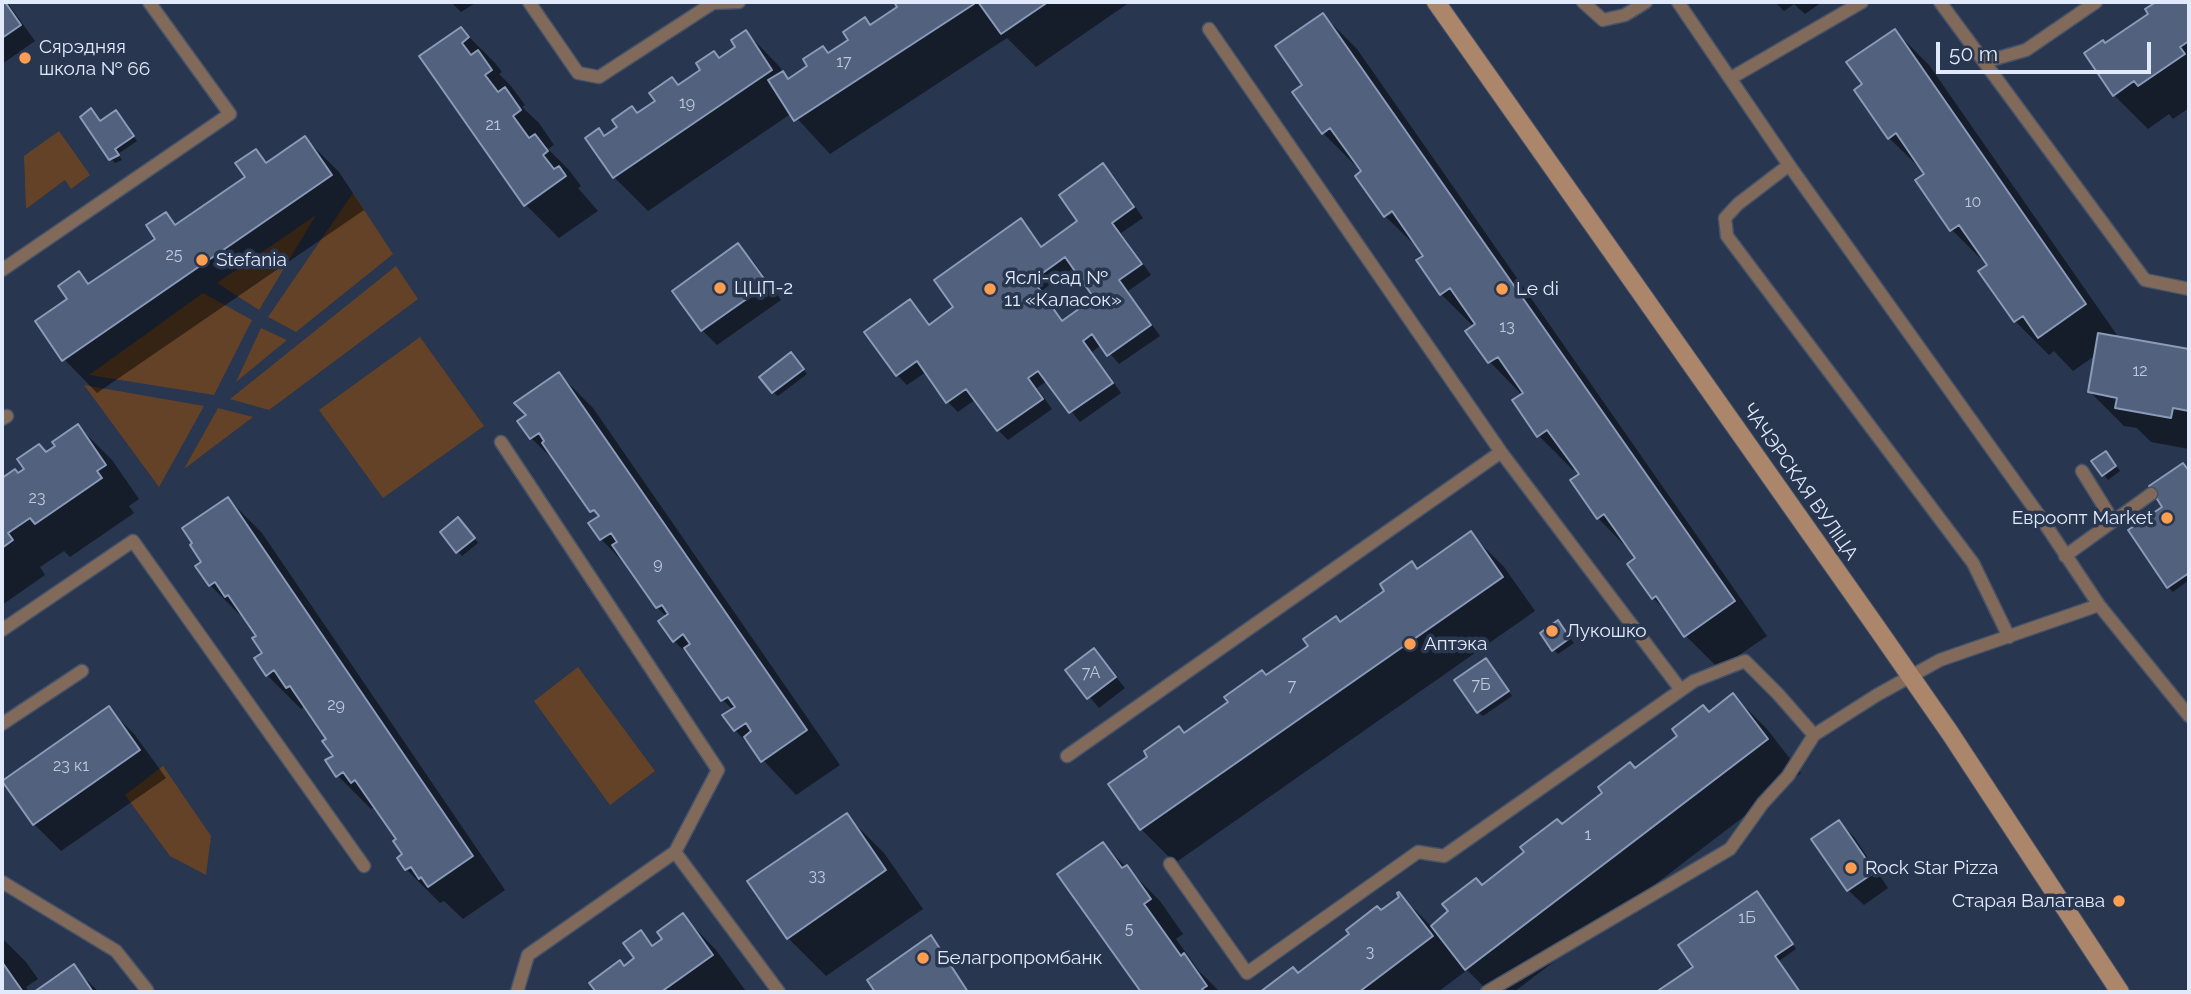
<!DOCTYPE html>
<html>
<head>
<meta charset="utf-8">
<style>
  body { margin:0 }
  #map { position:relative; width:2191px; height:994px; overflow:hidden; background:#28364f; font-family:Raleway,sans-serif }
  canvas { display:block }
  .frame { position:absolute; inset:0; border:4px solid #e1eafb; pointer-events:none }
  .scale { position:absolute; left:1936px; top:42px; width:215px; height:32px; box-sizing:border-box; border:4px solid #e1eafb; border-top:0; padding-left:9px; font-size:21px; line-height:24px; white-space:nowrap; color:#e1eafb; -webkit-text-stroke:5px #28364f; paint-order:stroke }
</style>
</head>
<body>
<div id="map">
<canvas width="2191" height="994"></canvas>
<div class="frame"></div>
<div class="scale">50 m</div>
</div>
<script>
const ctx = document.querySelector('canvas').getContext('2d');
ctx.lineJoin = 'round';
function fill(path, color) { ctx.fillStyle = color; ctx.fill(path, 'evenodd'); }
const poly = rows => new Path2D(rows.map(r => 'M' + r).join(''));
function stroke(path, color, width, dash) { ctx.strokeStyle = color; ctx.lineWidth = width; ctx.lineCap = dash ? 'butt' : 'round'; ctx.setLineDash(dash || []); ctx.stroke(path); }
function label(font, color, halo, rows, align = 'center') {
  ctx.font = font + ' Raleway,sans-serif'; ctx.lineWidth = 7; ctx.setLineDash([]); ctx.textBaseline = 'middle'; ctx.strokeStyle = halo; ctx.fillStyle = color; for (const [text, x, y, turn = 0] of rows) {
    ctx.save(); ctx.translate(x, y); ctx.rotate((+turn || 0) * Math.PI / 180); ctx.textAlign = isNaN(turn) ? turn : align; if (halo) ctx.strokeText(text, 0, 0); ctx.fillText(text, 0, 0); ctx.restore();
  }
}
fill(poly([
  [59,131,90,175,71,189,65,180,26,209,24,156],
  [353,193,393,254,296,332,268,317],
  [316,215,259,310,217,283],
  [396,266,418,299,269,410,230,399],
  [203,293,252,320,214,395,89,375],
  [261,328,287,340,236,382],
  [420,337,484,426,383,498,319,410],
  [84,385,204,406,159,487],
  [218,408,253,417,184,469],
  [578,667,655,771,610,805,534,701],
  [163,766,211,836,206,875,170,856,125,795]
]), '#644227');
fill(poly([
  [2,2,7,2,35,41,2,64],
  [451,2,477,2,461,12],
  [896,2,1130,2,1036,67,1007,38,830,154,792,113,648,211,614,177,599,131,606,137,703,70,714,53,721,60,738,48,746,32,779,66,789,80,850,41,865,19,872,26,900,8],
  [1775,2,1822,2,1805,14,1794,4,1784,11],
  [2159,2,2189,2,2189,108,2173,119,2169,114,2148,129,2114,95,2150,14,2147,10],
  [1323,15,1357,49,1767,636,1719,669,1685,635,1673,617,1653,598,1637,558,1598,518,1581,475,1576,467,1573,470,1539,436,1514,401,1522,395,1490,362,1468,331,1474,327,1441,294,1426,256,1385,216,1359,166,1357,167,1323,133,1295,92,1305,85],
  [1400,207,1389,216,1389,211],
  [461,29,495,63,502,72,499,74,511,86,525,105,522,107,539,123,554,145,548,149,569,170,581,186,578,188,598,211,559,238,525,204,422,57],
  [1895,31,1929,65,2119,338,2189,351,2189,449,2151,442,2137,428,2124,426,2090,392,2096,355,2073,371,2054,351,2049,355,2015,321,1988,266,1952,230,1927,175,1889,138,1864,85],
  [120,117,137,141,118,154,122,160,115,163,111,159,101,123],
  [305,138,339,172,364,210,97,393,64,359,69,299,79,273,91,285,158,239,166,214,177,225,247,177,256,151,268,163],
  [1103,165,1113,175,1143,218,1121,233,1151,275,1128,291,1160,336,1119,364,1102,344,1092,352,1121,393,1080,422,1047,381,1037,388,1052,409,1008,440,998,430,976,399,958,412,948,402,926,372,907,385,897,375,910,301,930,326,956,308,1021,220,1043,248,1080,221],
  [1075,267,1097,298,1063,322,1041,291],
  [738,246,753,261,781,300,717,345,702,330,675,291],
  [795,359,807,374,778,396,773,392],
  [559,374,593,408,840,765,796,795,735,730,725,715,733,710,723,700,698,664,674,641,667,617,657,607,631,570,601,539,599,518,564,470,531,438,520,421,528,415],
  [78,426,112,460,139,499,129,506,134,513,70,557,64,551,40,567,45,575,2,605,2,480,15,471,18,475,47,454],
  [2110,457,2120,471,2108,480,2094,462],
  [2188,469,2189,472,2189,580,2173,592,2168,587,2165,507],
  [228,499,262,533,505,890,463,919,444,901,440,903,406,869,405,854,398,840,376,806,371,809,338,776,335,756,328,739,305,706,301,709,267,675,265,653,258,636,246,618,244,619,210,585,204,563],
  [463,524,478,543,462,556,458,552],
  [1470,533,1504,567,1535,611,1175,863,1141,829,1185,734,1310,646,1336,618,1341,623],
  [1562,627,1574,643,1558,654,1553,649],
  [1094,650,1125,688,1099,708,1067,670],
  [1490,664,1512,696,1483,716,1478,712],
  [1733,695,1767,729,1801,773,1514,992,1489,992,1467,970,1438,992,1263,992,1293,969,1298,975,1402,897,1432,927],
  [108,708,135,735,166,778,61,851,34,824],
  [846,815,884,853,923,909,826,976,788,938,750,882],
  [1839,822,1854,837,1888,888,1864,905,1848,890],
  [1103,844,1160,901,1183,934,1176,939,1199,971,1220,992,1143,992,1060,874],
  [1761,898,1796,949,1779,961,1800,992,1659,992,1696,967],
  [683,916,716,950,745,990,742,992,598,992,591,983,624,967,636,959,640,932,654,946,665,939],
  [2,938,26,962,38,979,26,987,29,992,2,992],
  [931,938,968,992,877,992,870,980],
  [73,967,99,992,37,992]
]), '#0007');
const building = poly([
  [2,2,5,2,21,25,2,38,2,2],
  [894,2,973,2,974,4,794,121,768,80,783,71,788,79,807,66,803,59,823,46,828,53,848,40,843,32,865,17,870,25,897,7,894,2],
  [978,2,1048,2,1001,34,978,2],
  [2156,2,2189,2,2189,41,2180,47,2185,54,2138,86,2134,81,2113,96,2084,53,2103,40,2105,43,2148,14,2145,9,2156,2],
  [1323,13,1735,601,1684,637,1656,596,1652,599,1627,564,1635,558,1604,514,1597,519,1570,480,1579,474,1547,430,1537,437,1512,400,1523,393,1498,357,1488,363,1465,331,1475,324,1450,288,1440,295,1416,260,1423,256,1392,211,1384,217,1355,176,1361,171,1330,128,1322,134,1292,92,1302,85,1275,46,1323,13],
  [461,27,469,37,462,43,471,55,478,50,492,70,485,75,498,92,505,87,521,110,513,116,529,138,535,134,548,151,543,155,554,169,559,166,566,176,524,206,419,56,461,27],
  [1895,29,2086,304,2038,338,2023,316,2014,322,1978,271,1987,265,1959,225,1950,231,1915,180,1924,174,1896,133,1888,139,1854,90,1862,84,1846,62,1895,29],
  [746,30,772,70,613,178,585,138,599,128,604,136,617,127,612,120,632,106,637,113,655,101,649,93,672,77,678,85,700,70,696,63,714,51,719,58,735,47,731,40,746,30],
  [91,108,100,121,116,110,134,136,115,149,119,155,109,160,80,117,91,108],
  [305,136,332,175,62,361,35,321,67,299,58,286,79,271,88,284,155,239,146,225,166,212,175,225,245,177,235,163,256,149,266,163,305,136],
  [1103,163,1134,207,1112,223,1142,264,1119,280,1151,325,1107,356,1092,334,1083,341,1113,383,1069,413,1038,371,1028,378,1043,399,997,431,966,389,946,403,917,361,896,376,864,332,910,299,929,325,953,307,934,280,1021,218,1041,247,1077,221,1059,195,1103,163],
  [1065,257,1094,298,1062,321,1033,280,1065,257],
  [738,243,768,284,701,331,672,291,738,243],
  [2098,333,2189,349,2189,411,2173,408,2171,418,2115,408,2117,398,2088,392,2098,333],
  [791,352,804,369,772,393,759,377,791,352],
  [559,372,807,730,761,762,744,737,751,731,746,723,734,731,722,715,735,707,728,697,721,701,684,648,690,644,683,634,673,642,658,621,668,614,662,605,656,608,612,545,617,542,611,533,600,540,588,523,599,516,594,510,590,512,542,443,544,441,539,433,530,439,517,421,526,415,514,403,559,372],
  [78,424,106,465,97,471,102,478,35,524,30,518,8,533,13,540,2,548,2,478,15,469,18,473,24,469,17,459,39,444,46,452,55,446,52,442,78,424],
  [2106,451,2116,466,2102,476,2091,461,2106,451],
  [2183,463,2189,471,2189,573,2167,588,2128,530,2162,507,2149,486,2183,463],
  [228,497,473,856,428,887,421,877,419,879,411,867,405,870,397,858,402,854,393,841,396,839,355,780,351,783,343,772,336,777,325,760,333,756,322,741,326,739,290,686,286,688,274,670,266,676,254,658,262,653,252,638,256,636,228,595,225,597,215,582,209,586,195,566,201,562,190,545,192,543,182,528,228,497],
  [458,517,475,538,456,553,440,532,458,517],
  [1471,531,1503,577,1140,830,1108,784,1147,757,1144,751,1179,726,1184,733,1228,702,1224,697,1262,670,1266,675,1308,646,1303,639,1336,616,1340,622,1384,591,1380,584,1412,561,1417,569,1471,531],
  [1558,620,1570,638,1552,651,1540,633,1558,620],
  [1094,648,1116,677,1087,699,1065,670,1094,648],
  [1486,658,1509,691,1477,713,1454,680,1486,658],
  [1733,693,1768,739,1465,970,1431,926,1448,911,1442,904,1476,878,1482,885,1524,852,1520,847,1557,819,1562,824,1602,793,1598,787,1630,762,1635,768,1677,736,1672,729,1703,705,1709,712,1733,693],
  [109,706,140,750,33,825,2,781,109,706],
  [847,813,886,870,787,939,747,881,847,813],
  [1839,820,1875,872,1847,891,1811,839,1839,820],
  [1103,842,1122,868,1127,865,1151,899,1144,904,1181,956,1184,953,1207,986,1202,989,1205,992,1141,992,1057,874,1103,842],
  [1757,891,1793,944,1775,956,1800,992,1656,992,1693,967,1678,945,1757,891],
  [1399,892,1433,936,1359,992,1260,992,1293,967,1298,973,1349,934,1346,930,1377,906,1381,910,1399,897,1397,893,1399,892],
  [683,913,713,955,661,992,596,992,589,983,620,960,624,966,634,958,623,943,641,930,652,946,662,939,657,932,683,913],
  [931,935,968,992,875,992,867,980,931,935],
  [2,962,23,992,2,992,2,962],
  [74,964,93,992,34,992,74,964]
]);
fill(building, '#52627e');
stroke(building, '#8a9ab9', 2);
const lane = poly([
  [529,2,578,73,599,77,713,3,739,2],
  [1583,2,1603,20,1625,15,1646,2],
  [1940,2,2145,280,2189,289],
  [1209,29,1501,452,1681,690],
  [1984,62,2026,50,2096,2],
  [1731,78,1862,2],
  [1789,165,1738,204,1725,218,1727,236,1973,563,2009,637],
  [2,270,230,114,149,2],
  [2,419,7,416],
  [501,442,718,770,675,852,528,955,517,992],
  [2082,471,2113,521],
  [2065,556,2151,494],
  [2099,605,2189,716],
  [2,630,133,541,364,866],
  [2,724,82,671],
  [1067,756,1501,452],
  [675,852,779,992],
  [1170,864,1247,973,1418,852,1444,856,1694,681,1745,661,1778,694,1814,735,1877,695,1940,660,2099,605,2041,518,1789,165,1678,2],
  [2,882,116,951,147,990],
  [1487,992,1730,849,1763,803,1788,776,1814,735]
]);
const secondary = poly([
  [1436,2,1877,628,1950,733,2120,992]
]);
stroke(lane, '#46536b', 15);
stroke(secondary, '#46536b', 20);
stroke(lane, '#816a59', 12);
stroke(secondary, '#ab866b', 18);
for (const [x, y, r, color] of [
  [25,58,7,"#fb9e52"],
  [202,260,7,"#fb9e52"],
  [720,288,7,"#fb9e52"],
  [990,289,7,"#fb9e52"],
  [1502,289,7,"#fb9e52"],
  [2167,518,7,"#fb9e52"],
  [1552,631,7,"#fb9e52"],
  [1410,644,7,"#fb9e52"],
  [1851,868,7,"#fb9e52"],
  [2119,901,7,"#fb9e52"],
  [923,958,7,"#fb9e52"]
]) { const dot = new Path2D(); dot.arc(x, y, r, 0, 2 * Math.PI); ctx.fillStyle = color; ctx.fill(dot); stroke(dot, '#28364f', 2.5); }
label('16px', '#bdc8dc', null, [
  ["17",844,62],
  ["19",687,103],
  ["21",493,125],
  ["10",1973,202],
  ["25",174,255],
  ["13",1507,327],
  ["12",2140,371],
  ["23",37,498],
  ["9",658,564],
  ["7А",1091,673],
  ["7Б",1481,685],
  ["7",1292,686],
  ["29",336,705],
  ["23 к1",71,766],
  ["1",1588,835],
  ["33",817,876],
  ["1Б",1747,918],
  ["5",1129,929],
  ["3",1370,952]
]);
label('19px', '#e1eafb', '#28364f', [
  ["Сярэдняя",39,47],
  ["школа № 66",39,69],
  ["Stefania",216,260],
  ["Яслі-сад №",1004,278],
  ["11 «Каласок»",1004,300],
  ["ЦЦП-2",734,288],
  ["Le di",1516,289],
  ["Евроопт Market",2153,518,"right"],
  ["Лукошко",1566,631],
  ["Аптэка",1424,644],
  ["Rock Star Pizza",1865,868],
  ["Старая Валатава",2105,901,"right"],
  ["Белагропромбанк",937,958]
], 'left');
label('19px', '#e1eafb', '#28364f', [
  ["ЧАЧЭРСКАЯ ВУЛІЦА",1800,482,55]
]);
</script>
</body>
</html>
